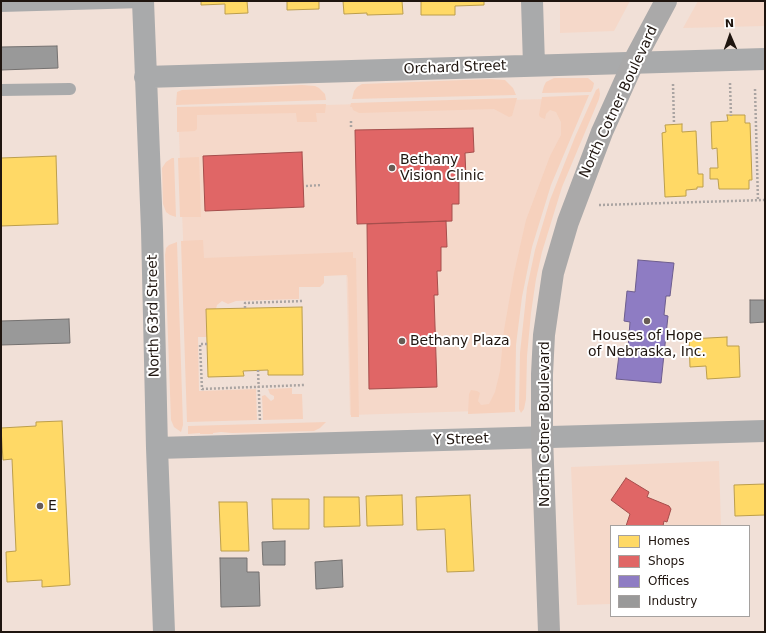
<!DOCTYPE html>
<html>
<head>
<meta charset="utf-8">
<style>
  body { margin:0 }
  #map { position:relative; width:766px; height:633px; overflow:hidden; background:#f1e0d7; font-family:"DejaVu Sans",sans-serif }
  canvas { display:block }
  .frame { position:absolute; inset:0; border:2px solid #1f150f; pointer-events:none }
  .legend { position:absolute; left:610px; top:525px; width:140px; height:92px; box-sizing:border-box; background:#fff; border:1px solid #a5a19f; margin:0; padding:5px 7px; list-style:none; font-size:12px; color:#1f150f }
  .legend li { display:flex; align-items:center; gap:8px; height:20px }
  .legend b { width:20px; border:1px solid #a5a19f }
  .north { position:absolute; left:710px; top:16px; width:40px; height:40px; -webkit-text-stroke:3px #fff; paint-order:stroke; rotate:358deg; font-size:11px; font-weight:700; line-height:16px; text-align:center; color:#1f150f }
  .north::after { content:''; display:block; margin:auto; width:14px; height:18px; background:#1f150f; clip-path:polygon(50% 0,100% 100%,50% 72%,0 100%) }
</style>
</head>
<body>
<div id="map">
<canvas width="766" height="633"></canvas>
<div class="frame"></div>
<ul class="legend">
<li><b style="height:11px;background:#ffd966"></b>Homes</li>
<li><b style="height:11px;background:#e06666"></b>Shops</li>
<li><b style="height:11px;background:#8e7cc3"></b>Offices</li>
<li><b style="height:11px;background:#999"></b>Industry</li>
</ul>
<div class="north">N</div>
</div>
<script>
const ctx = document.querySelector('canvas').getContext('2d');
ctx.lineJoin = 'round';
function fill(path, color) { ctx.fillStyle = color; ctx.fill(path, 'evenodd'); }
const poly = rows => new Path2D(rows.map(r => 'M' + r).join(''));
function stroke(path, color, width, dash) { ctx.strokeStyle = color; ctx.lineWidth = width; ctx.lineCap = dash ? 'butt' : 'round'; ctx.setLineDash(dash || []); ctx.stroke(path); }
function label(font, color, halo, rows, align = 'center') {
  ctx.font = font + ' "DejaVu Sans",sans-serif'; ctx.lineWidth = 4; ctx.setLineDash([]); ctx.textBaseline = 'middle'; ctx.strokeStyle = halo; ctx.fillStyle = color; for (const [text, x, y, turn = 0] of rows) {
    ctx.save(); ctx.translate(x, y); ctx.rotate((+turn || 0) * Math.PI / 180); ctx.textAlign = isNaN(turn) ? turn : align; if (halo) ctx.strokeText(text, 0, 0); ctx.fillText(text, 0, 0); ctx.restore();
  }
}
fill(poly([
  [560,1,630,1,614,31,560,33],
  [698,1,765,1,765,26,683,28],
  [581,98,557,155,519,285,511,410,350,415,346,258,184,263,178,109],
  [719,461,721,526,611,526,611,604,577,605,571,467]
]), '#f5d8c9');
fill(poly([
  [554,78,588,78,594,83,593,88,591,92,542,93,544,86,546,82],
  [490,79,505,80,513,88,516,95,352,99,354,91,357,87,362,84],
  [302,85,315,86,319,88,325,94,326,100,176,105,177,92,182,90],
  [599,88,600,94,599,99,562,187,542,252,536,279,531,313,527,356,526,399,524,409,521,413,519,409,520,353,527,288,535,250,550,200,575,137,596,90],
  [589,95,551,185,532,247,522,297,516,345,515,412,468,414,469,394,471,390,477,391,480,393,478,401,481,405,489,404,495,392,500,371,504,330,514,273,526,220,550,156,561,135,561,122,556,112,550,110,546,114,545,119,540,117,539,115,542,97],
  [517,98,512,116,509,117,494,109,359,113,353,110,352,107,350,107,351,103],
  [326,104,325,113,316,113,317,122,297,122,296,113,197,115,197,129,195,131,177,132,177,107],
  [199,157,201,217,180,217,178,158],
  [172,158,174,158,176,217,170,215,166,212,163,204,162,168,166,162],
  [201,240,203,240,204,258,353,252,353,258,356,258,359,417,351,417,348,278,347,275,324,276,324,283,320,287,299,287,299,299,236,301,228,304,222,301,217,305,216,309,206,309,207,337,198,337,199,391,256,389,257,420,187,422,181,241],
  [177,242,183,425,181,432,174,427,171,420,165,255,166,248,169,245],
  [292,388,292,394,302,394,303,419,263,420,262,396,265,395,271,401,274,399,274,396,270,394,268,389],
  [326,422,320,428,314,431,232,433,221,432,213,433,213,434,200,434,200,433,188,434,188,426]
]), '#f6d1bd');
const homes = poly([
  [201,1,247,1,248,13,225,14,225,4,201,5,201,1],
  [287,1,319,1,319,9,287,10,287,1],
  [343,1,402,1,403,14,367,15,367,13,344,14,343,1],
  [421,1,484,1,484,5,455,6,455,15,421,15,421,1],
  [727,115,745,115,745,123,750,123,752,180,749,180,749,189,719,189,718,179,710,179,710,168,718,168,717,148,712,149,711,122,728,121,727,115],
  [682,124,682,132,696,131,698,174,703,174,703,187,697,187,697,189,686,190,686,196,665,197,662,133,666,132,665,125,682,124],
  [56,156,58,224,1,226,1,158,56,156],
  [302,307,303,375,268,375,268,370,243,371,244,376,208,377,206,309,302,307],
  [727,337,727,346,739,346,740,377,707,379,706,366,690,367,689,339,727,337],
  [62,421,70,585,42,587,42,580,7,582,6,552,16,551,12,459,3,460,1,428,36,426,36,422,62,421],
  [765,484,765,515,735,516,734,485,765,484],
  [402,495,403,525,367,526,366,496,402,495],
  [470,495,474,571,447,572,445,529,417,530,416,497,470,495],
  [324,497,359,497,360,526,324,527,324,497],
  [272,499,309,499,309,529,273,529,272,499],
  [219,502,247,502,249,551,221,551,219,502]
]);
fill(homes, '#ffd966');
stroke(homes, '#bc9e4c', 1);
const shops = poly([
  [473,128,474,152,465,153,466,179,459,179,459,204,452,204,452,221,357,224,355,130,473,128],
  [302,152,304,207,205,211,203,156,302,152],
  [446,221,447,247,441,247,441,271,437,271,438,295,434,295,437,387,369,389,367,224,446,221],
  [626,478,649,492,647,497,669,506,671,509,667,522,664,521,663,526,626,526,630,514,611,500,626,478]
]);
fill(shops, '#e06666');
stroke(shops, '#a64e4c', 1);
const offices = poly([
  [638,260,674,263,670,296,666,296,664,315,668,316,661,383,616,379,620,347,628,348,630,322,624,321,627,291,635,292,638,260]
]);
fill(offices, '#8e7cc3');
stroke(offices, '#6d5d8d', 1);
const industry = poly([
  [57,46,58,68,1,70,1,47,57,46],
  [750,300,765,300,765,322,750,323,750,300],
  [69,319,70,343,1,345,1,321,69,319],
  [285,541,285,565,263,565,262,542,285,541],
  [220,558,247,558,247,572,259,572,260,606,221,607,220,558],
  [342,560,343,587,316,589,315,562,342,560]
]);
fill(industry, '#999');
stroke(industry, '#747170', 1);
stroke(poly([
  [730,83,731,116],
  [673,84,674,124],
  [755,89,758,201],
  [351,121,351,128],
  [306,186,322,185],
  [599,205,765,200],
  [245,308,245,303,303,301],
  [207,344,200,344,202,389,305,385],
  [258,370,260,422]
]), '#aaa4a2', 2.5, [2, 2]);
stroke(poly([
  [1,6,143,2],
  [1,90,70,89]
]), '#a9aaab', 12);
stroke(poly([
  [143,1,152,230,157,448,164,632],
  [532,1,534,65],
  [145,77,765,59],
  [157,448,765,431]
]), '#a9aaab', 22);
stroke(poly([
  [549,632,542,437,542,374,544,335,553,273,568,222,602,132,634,61,666,1]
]), '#aaa9a9', 22);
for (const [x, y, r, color] of [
  [392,168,4,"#685c55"],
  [647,321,4,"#685c55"],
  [402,341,4,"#685c55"],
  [40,506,4,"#685c55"]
]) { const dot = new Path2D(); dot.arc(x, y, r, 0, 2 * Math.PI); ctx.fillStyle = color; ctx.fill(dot); stroke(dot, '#fff', 1.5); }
label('14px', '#1f150f', '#fff', [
  ["Orchard Street",455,68,-2],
  ["North Cotner Boulevard",619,102,-65],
  ["North 63rd Street",154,316,-91],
  ["North Cotner Boulevard",545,424,-90],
  ["Y Street",461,440,-2]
]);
label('14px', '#1f150f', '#fff', [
  ["Bethany",400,160],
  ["Vision Clinic",400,176],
  ["Houses of Hope",647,336,"center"],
  ["of Nebraska, Inc.",647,352,"center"],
  ["Bethany Plaza",410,341],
  ["E",48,506]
], 'left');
</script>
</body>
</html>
